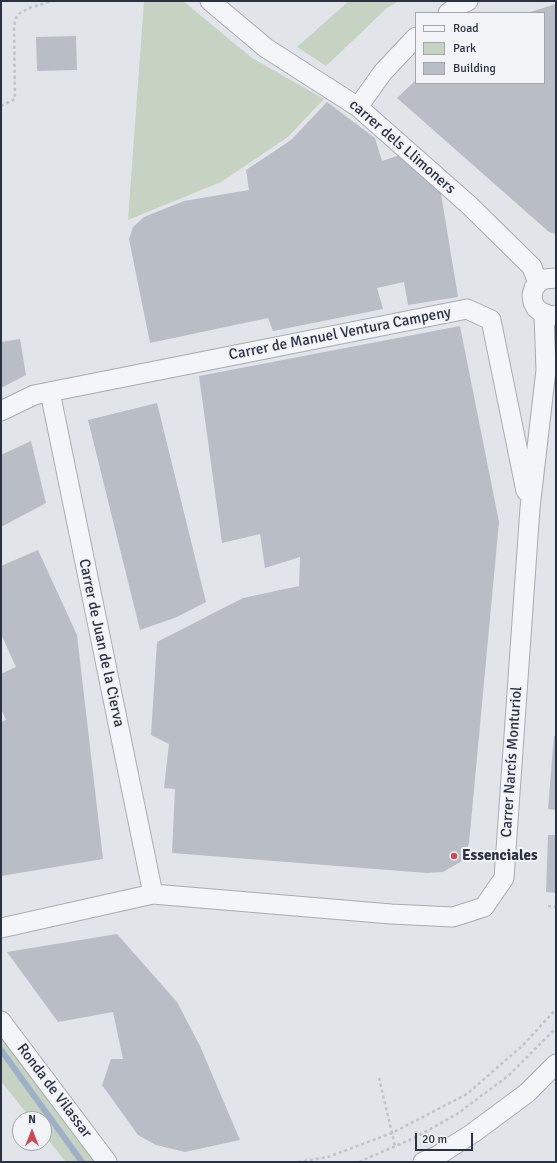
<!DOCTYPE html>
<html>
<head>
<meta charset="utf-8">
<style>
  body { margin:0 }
  #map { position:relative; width:557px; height:1163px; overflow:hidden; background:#e1e4e9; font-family:Signika,sans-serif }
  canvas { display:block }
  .frame { position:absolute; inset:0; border:2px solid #2a3140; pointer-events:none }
  .legend { position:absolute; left:415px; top:12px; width:130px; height:72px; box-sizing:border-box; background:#f1f3f7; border:1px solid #a1a5ae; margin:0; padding:5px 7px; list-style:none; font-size:12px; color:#2a3140 }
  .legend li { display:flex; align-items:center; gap:8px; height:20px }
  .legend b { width:20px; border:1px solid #a1a5ae }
  .north { position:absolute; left:12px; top:1111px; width:40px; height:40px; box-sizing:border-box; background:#f1f3f7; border:1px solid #a1a5ae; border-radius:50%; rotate:0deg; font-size:11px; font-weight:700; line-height:16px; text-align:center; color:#2a3140 }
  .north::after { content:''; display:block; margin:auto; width:14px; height:18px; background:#c84d56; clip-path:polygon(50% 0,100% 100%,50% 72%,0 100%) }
  .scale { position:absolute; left:415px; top:1133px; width:58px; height:18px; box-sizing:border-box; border:2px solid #2a3140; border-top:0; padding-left:5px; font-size:12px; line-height:14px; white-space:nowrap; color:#2a3140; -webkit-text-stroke:3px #f1f3f7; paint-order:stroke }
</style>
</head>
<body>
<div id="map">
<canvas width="557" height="1163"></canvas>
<div class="frame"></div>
<ul class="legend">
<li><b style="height:5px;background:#f4f5f8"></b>Road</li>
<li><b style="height:11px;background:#c6d3c3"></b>Park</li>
<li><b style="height:11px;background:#b9bdc6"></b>Building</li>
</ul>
<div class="north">N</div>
<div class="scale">20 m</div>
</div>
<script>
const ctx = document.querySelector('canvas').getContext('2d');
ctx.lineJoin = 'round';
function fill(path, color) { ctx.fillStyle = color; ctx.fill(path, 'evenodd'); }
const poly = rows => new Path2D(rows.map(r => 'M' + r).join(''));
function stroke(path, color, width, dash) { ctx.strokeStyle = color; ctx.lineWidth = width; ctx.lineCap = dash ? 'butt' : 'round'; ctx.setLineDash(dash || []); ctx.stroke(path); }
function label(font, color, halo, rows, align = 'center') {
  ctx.font = font + ' Signika,sans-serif'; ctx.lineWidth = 4; ctx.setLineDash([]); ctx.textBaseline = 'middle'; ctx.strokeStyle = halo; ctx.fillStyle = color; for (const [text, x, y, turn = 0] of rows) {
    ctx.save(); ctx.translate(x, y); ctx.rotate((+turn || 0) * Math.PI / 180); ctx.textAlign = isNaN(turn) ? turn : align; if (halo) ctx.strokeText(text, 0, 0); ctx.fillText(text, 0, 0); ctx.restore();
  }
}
fill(poly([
  [144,1,183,1,252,58,324,99,288,137,221,182,128,220],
  [349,1,399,1,387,8,326,66,297,47],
  [1,1035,58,1114,95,1162,66,1162,44,1135,44,1119,31,1119,1,1081]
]), '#c6d3c3');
stroke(poly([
  [1,1050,82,1162]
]), '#9eafc7', 6);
fill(poly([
  [556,4,556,234,549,232,397,98,416,80,416,83,544,83,544,13,527,13],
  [76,36,77,70,37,71,36,37],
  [327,102,375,138,382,161,400,155,440,188,458,297,408,305,404,282,377,288,383,309,273,331,268,318,150,343,129,239,133,227,144,217,184,201,249,190,246,170,291,140],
  [460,326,499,522,469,843,462,861,443,872,427,873,172,853,175,789,164,788,169,744,151,735,157,642,243,598,299,586,300,557,265,568,260,534,222,543,199,376],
  [20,339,26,375,1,388,1,342],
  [157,403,206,602,177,617,140,630,88,420],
  [31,441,46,503,1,527,1,455],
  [38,550,77,635,103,859,1,876,1,722,6,720,1,709,1,674,16,667,1,634,1,566],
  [554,736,556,736,556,810,548,809],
  [548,835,556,835,556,893,546,892],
  [117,934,177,1002,200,1046,240,1140,185,1152,156,1145,138,1135,102,1085,111,1059,123,1059,113,1012,58,1022,7,952]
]), '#b9bdc6');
const minor = poly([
  [210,1,266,48,358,107,469,205,532,267,538,283],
  [448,13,460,4,468,1],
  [358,107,383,72,416,37],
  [556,278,544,279,538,283,534,288,532,295,533,302,536,308,541,312,551,316,556,315],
  [50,392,153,894],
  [1,411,34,395,467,309,491,320,526,491],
  [1,928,153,894,391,914,453,917,484,907,504,878,530,508,546,370,544,315],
  [1,1021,107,1162],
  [423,1162,437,1156,473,1133,527,1093,556,1064]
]);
stroke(minor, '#a6abb3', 21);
stroke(poly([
  [1,106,15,99,14,25,17,15,29,8,52,1],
  [548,906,556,907],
  [379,1078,395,1146],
  [298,1162,328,1157,392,1133,467,1094,523,1045,556,1009],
  [359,1162,416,1137,457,1114,508,1076,556,1028]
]), '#bfc2c8', 2.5, [3, 3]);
stroke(minor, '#f4f5f8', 19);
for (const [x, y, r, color] of [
  [454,856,4,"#c84d56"]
]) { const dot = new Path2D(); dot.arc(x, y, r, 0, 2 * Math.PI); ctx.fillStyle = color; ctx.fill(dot); stroke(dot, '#f1f3f7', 1.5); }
label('15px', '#2a3140', '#f1f3f7', [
  ["carrer dels Llimoners",402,147,41],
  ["Carrer de Manuel Ventura Campeny",340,334,-11],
  ["Carrer de Juan de la Cierva",101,643,78],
  ["Carrer Narcís Monturiol",512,762,-86],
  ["Ronda de Vilassar",54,1091,53]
]);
label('bold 15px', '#2a3140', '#f1f3f7', [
  ["Essenciales",462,856]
], 'left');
</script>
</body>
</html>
